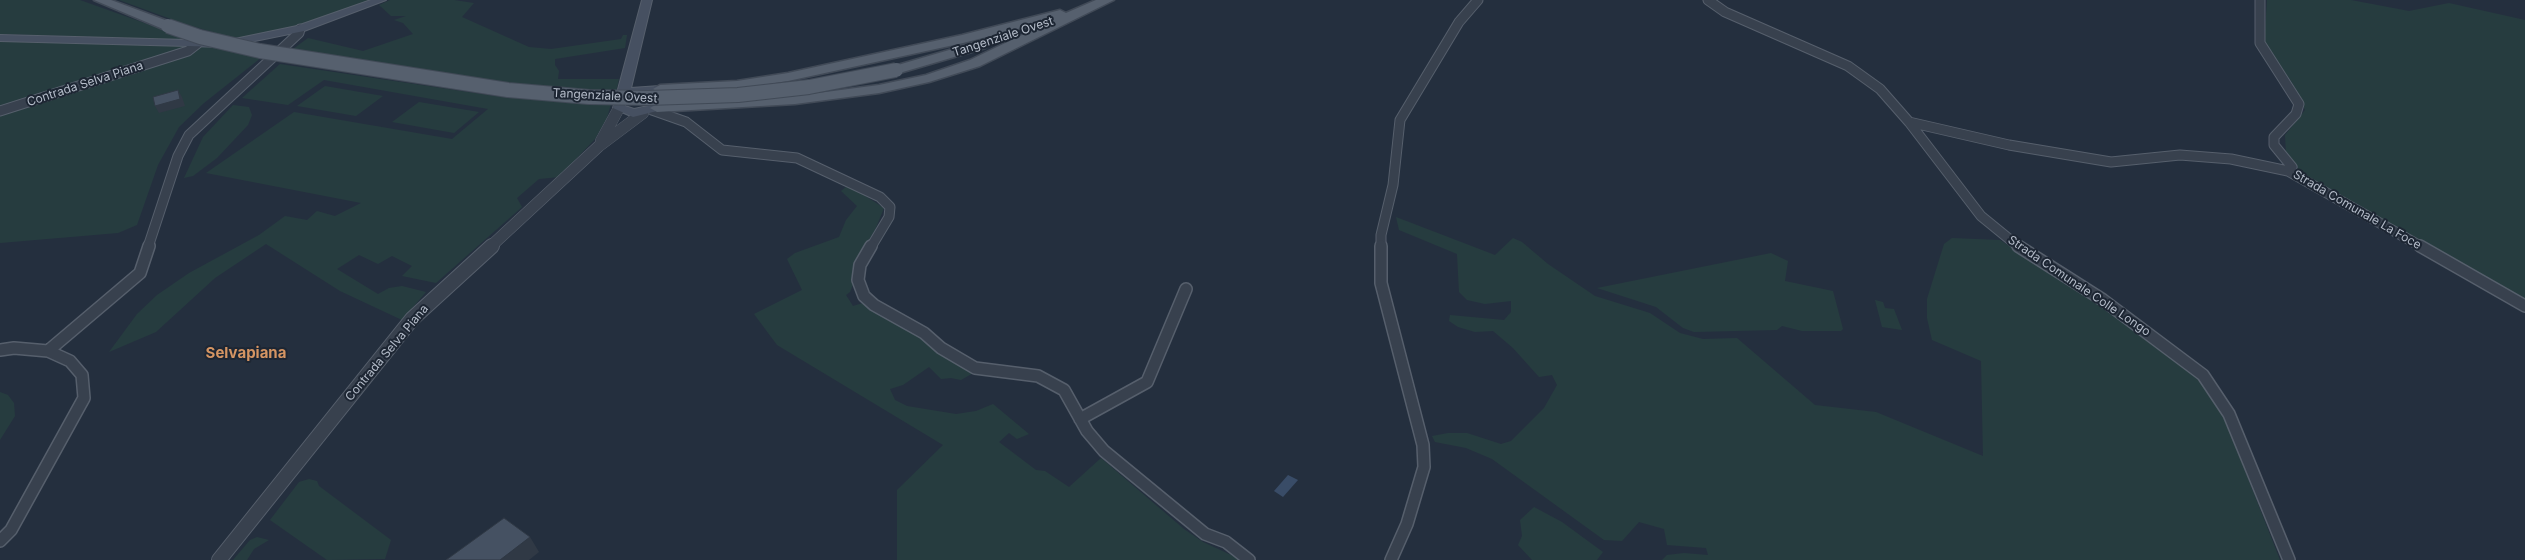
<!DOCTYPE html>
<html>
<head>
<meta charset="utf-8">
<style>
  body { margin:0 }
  canvas { display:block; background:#242f3e }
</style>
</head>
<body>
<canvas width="2525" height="560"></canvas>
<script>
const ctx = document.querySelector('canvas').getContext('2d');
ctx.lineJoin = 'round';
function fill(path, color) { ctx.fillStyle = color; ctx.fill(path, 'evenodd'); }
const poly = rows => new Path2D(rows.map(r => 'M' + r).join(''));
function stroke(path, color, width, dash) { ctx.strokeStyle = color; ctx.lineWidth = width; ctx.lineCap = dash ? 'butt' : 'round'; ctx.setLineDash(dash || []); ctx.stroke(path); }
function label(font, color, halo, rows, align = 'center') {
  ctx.font = font + ' Inter,sans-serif'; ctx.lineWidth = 4; ctx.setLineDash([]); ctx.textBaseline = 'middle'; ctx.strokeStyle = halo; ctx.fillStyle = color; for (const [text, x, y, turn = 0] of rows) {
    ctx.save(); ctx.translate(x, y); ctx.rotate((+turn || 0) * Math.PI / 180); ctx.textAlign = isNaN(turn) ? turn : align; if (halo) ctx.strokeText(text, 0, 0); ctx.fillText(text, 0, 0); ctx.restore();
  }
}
fill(poly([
  [0,0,80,0,192,40,0,34],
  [119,0,374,0,290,29,238,40,179,22],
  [390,0,454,0,474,3,462,17,529,47,551,49,621,39,623,35,627,35,625,48,555,59,555,65,559,71,558,79,619,79,616,92,477,80,293,49,308,38,363,51,413,34,403,23,394,20,406,16,391,16,379,5],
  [2267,0,2351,0,2409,11,2449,3,2525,20,2525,303,2306,178,2294,167,2286,154,2285,135,2305,110,2291,81,2264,44],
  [0,41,215,47,262,57,204,103,179,127,158,165,137,225,118,233,0,243],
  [280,64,502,97,611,104,607,118,595,139,559,177,539,179,517,198,522,207,436,283,402,276,412,266,392,256,378,264,359,255,337,269,378,294,389,288,402,286,426,292,402,320,340,291,266,244,215,278,156,332,109,352,137,314,157,295,189,273,259,235,285,216,307,220,317,211,335,216,361,203,206,173,294,112,452,139,488,109,324,80,288,105,242,98],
  [325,86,383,96,356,116,297,106],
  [419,102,479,112,454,133,392,122],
  [233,105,249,107,252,115,248,125,217,158,193,176,184,178,203,137],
  [848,185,884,208,875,230,855,263,853,272,854,282,850,292,846,295,853,306,863,303,887,320,905,327,975,372,961,380,951,378,941,379,929,367,903,385,890,389,895,400,907,406,956,414,976,411,993,404,1029,434,1017,439,1009,433,999,442,1036,470,1045,471,1069,487,1101,458,1184,529,1203,542,1242,560,897,560,897,490,943,445,777,345,754,314,802,290,787,259,795,253,839,237,846,220,857,206,841,191],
  [1396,217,1495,255,1513,238,1522,242,1548,264,1595,296,1650,313,1680,333,1703,339,1737,338,1815,405,1876,412,1983,456,1981,361,1932,340,1927,318,1927,299,1944,244,1952,238,2000,240,2132,327,2175,358,2203,384,2222,412,2280,560,1662,560,1667,555,1684,553,1708,555,1706,548,1667,545,1664,529,1639,522,1622,541,1604,540,1492,459,1466,448,1435,442,1432,436,1448,433,1467,433,1501,444,1511,441,1544,408,1557,385,1552,375,1539,377,1513,348,1493,331,1475,332,1458,327,1449,321,1450,315,1504,320,1511,312,1511,301,1485,304,1467,300,1459,292,1457,254,1399,230],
  [1771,253,1788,261,1785,281,1833,291,1843,329,1841,331,1802,331,1782,326,1777,330,1694,332,1683,328,1656,307,1597,288],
  [1875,300,1883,302,1885,308,1894,309,1902,330,1882,327],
  [0,392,8,395,14,403,15,416,0,440],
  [309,479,317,481,319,486,391,540,385,559,327,560,270,520,299,482],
  [1534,507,1562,522,1603,552,1597,560,1532,560,1518,545,1522,536,1520,520],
  [257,537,269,540,254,549,247,560,233,560,250,540]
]), '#263c3f');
fill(poly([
  [1288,475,1298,480,1283,497,1274,491]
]), '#394c67');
const minorFar1 = poly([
  [1708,0,1725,12,1848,66,1880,89,1909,122,1981,216,2019,247],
  [2260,0,2260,43,2299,104,2296,114,2274,137,2274,145,2292,167,2288,171],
  [652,110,686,122,722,150,797,158,880,197,890,207,889,217,871,247],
  [0,111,188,51,197,44],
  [1909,122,2009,145,2111,162,2180,155,2231,159,2288,171,2422,247],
  [148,247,178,156,189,135,299,33,300,29],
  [1381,247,1381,235,1393,185,1400,120,1459,22,1478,0]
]);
const minor = poly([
  [871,246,860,265,858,280,864,296,874,305,924,333,941,348,975,368,1038,376,1064,390,1087,431,1104,451,1205,534,1226,542,1249,560],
  [1381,246,1381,283,1423,445,1424,467,1407,524,1391,560],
  [2018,246,2103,300,2203,375,2229,414,2289,560],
  [2420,246,2525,306],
  [0,350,14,348,48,351,70,361,82,375,84,398,11,530,0,541],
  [48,351,140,273,149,246],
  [1080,419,1147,382,1186,289]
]);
const tertiaryFar1 = poly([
  [601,141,619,108],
  [490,247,599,146,643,113]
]);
const tertiary = poly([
  [219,560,412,319,492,246]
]);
const secondary = poly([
  [371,0,386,0,304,31,225,47,0,41,0,35,225,41,297,26,371,0],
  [642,0,652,0,631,88,660,86,672,94,671,101,661,110,633,117,613,108,642,0],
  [657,92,660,95,659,100,653,105,634,109,625,106,626,101,631,96,638,93,657,92]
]);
const primary = poly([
  [94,0,111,0,173,23,174,26,173,29,163,29,94,0],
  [1096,0,1114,0,980,66,929,82,879,93,795,104,657,112,650,108,657,104,795,96,879,85,926,75,970,60,1053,20,963,43,788,81,737,89,660,93,653,89,660,85,737,81,788,73,962,35,1060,10,1066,13,1096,0],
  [980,41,985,42,987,45,985,48,896,74,889,70,891,67,980,41]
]);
stroke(minorFar1, '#565f6c', 11);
stroke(minor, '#565f6c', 14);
stroke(tertiaryFar1, '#565f6c', 12);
stroke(tertiary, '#565f6c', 16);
stroke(secondary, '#565f6c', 2);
stroke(primary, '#414a57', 3);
stroke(minorFar1, '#38414e', 9);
stroke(minor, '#38414e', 11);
stroke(tertiaryFar1, '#38414e', 11);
stroke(tertiary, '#38414e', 14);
fill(secondary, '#465061');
fill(primary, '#56606e');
const primaryBridge = poly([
  [168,26,200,37,260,51,508,90,589,97,648,98,738,95,809,87,896,70]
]);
stroke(primaryBridge, '#414a57', 16, []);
stroke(primaryBridge, '#56606e', 14);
fill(poly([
  [178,90,182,97,185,106,159,113,155,106],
  [530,537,539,552,529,560,500,560]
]), '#303945');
const building = poly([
  [178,90,180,99,155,106,153,97,178,90],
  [504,518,530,537,500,560,446,560,504,518]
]);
fill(building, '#455162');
stroke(building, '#303945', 1);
label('12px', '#b4bcc9', '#1d2633', [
  ["Tangenziale Ovest",1003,37,-18],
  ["Contrada Selva Piana",85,84,-18],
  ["Tangenziale Ovest",605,96,3],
  ["Strada Comunale La Foce",2357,210,30],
  ["Strada Comunale Colle Longo",2079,286,34],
  ["Contrada Selva Piana",387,353,-50]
]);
label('bold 15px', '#d59563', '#1d2633', [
  ["Selvapiana",246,353]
]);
</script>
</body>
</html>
